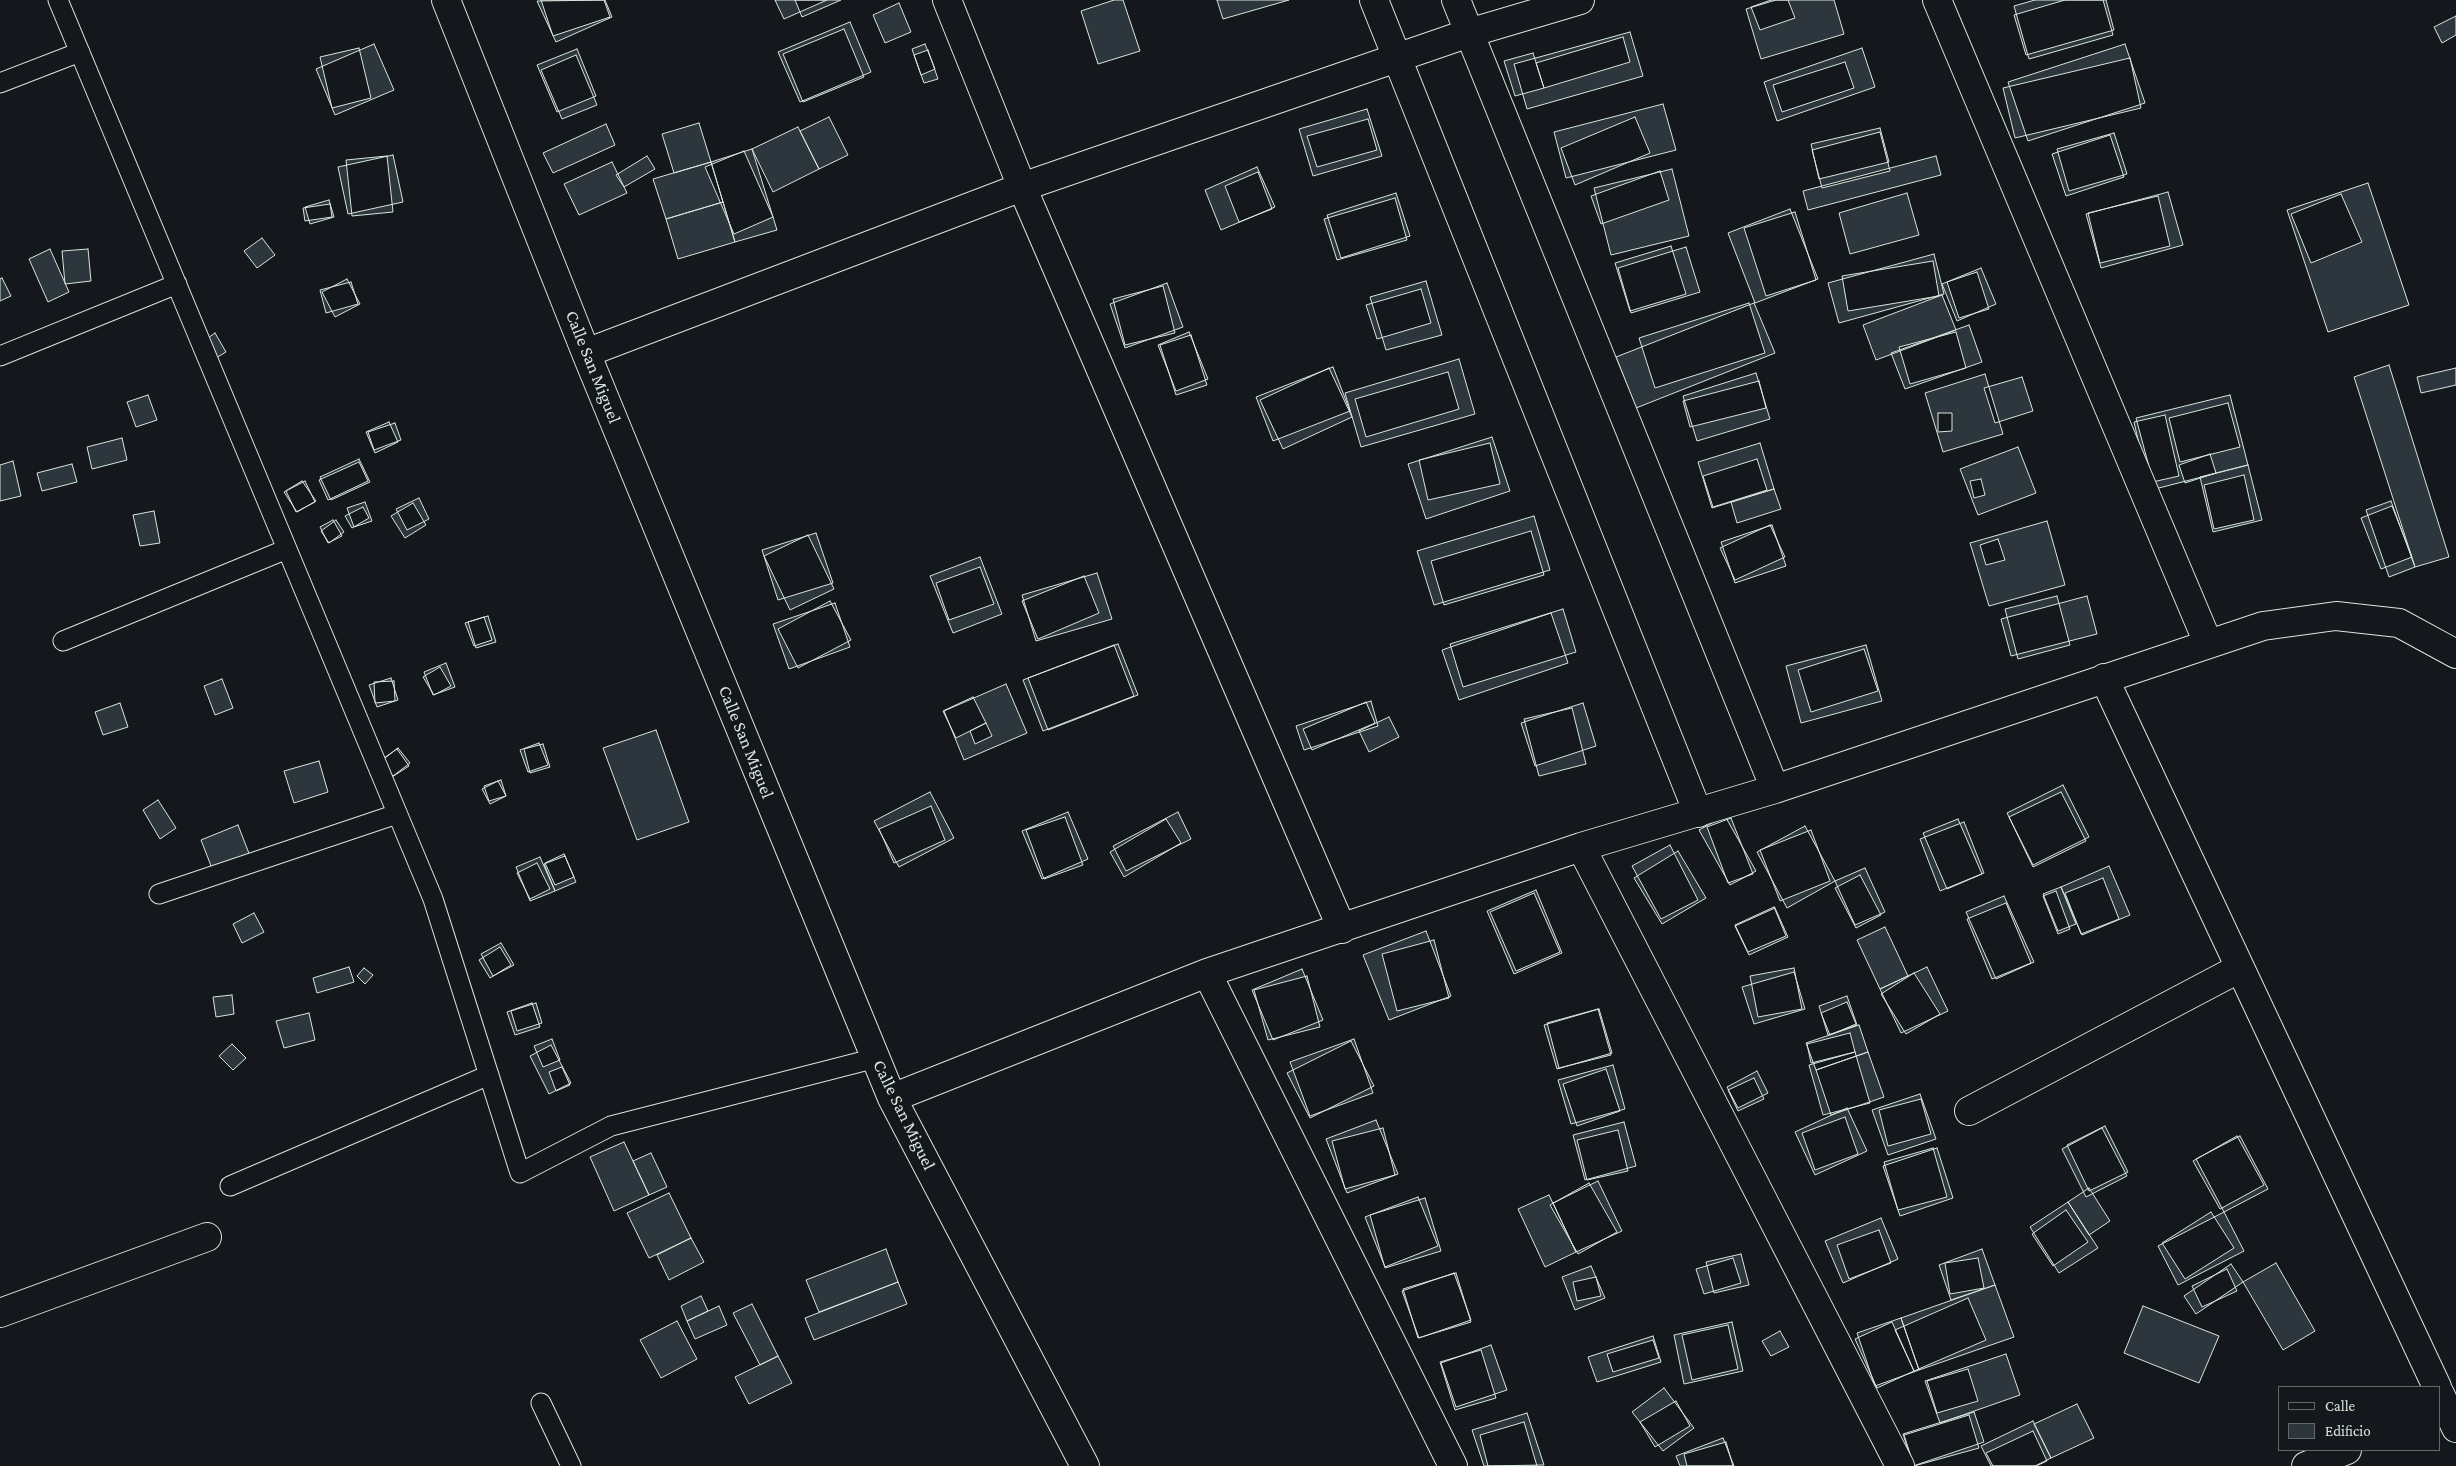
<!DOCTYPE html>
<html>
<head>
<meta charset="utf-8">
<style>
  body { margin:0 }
  #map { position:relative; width:2456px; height:1466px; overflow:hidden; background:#14181c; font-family:"Crimson Pro",serif }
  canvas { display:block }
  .legend { position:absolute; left:2278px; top:1386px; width:162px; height:65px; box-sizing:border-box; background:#14181c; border:1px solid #626a69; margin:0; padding:6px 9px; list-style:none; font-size:15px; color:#d8e6dc }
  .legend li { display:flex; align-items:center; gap:10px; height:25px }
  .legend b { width:25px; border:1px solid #626a69 }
</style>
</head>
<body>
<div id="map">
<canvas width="2456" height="1466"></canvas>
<ul class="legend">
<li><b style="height:6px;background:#14181c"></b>Calle</li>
<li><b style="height:14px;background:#2c363c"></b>Edificio</li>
</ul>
</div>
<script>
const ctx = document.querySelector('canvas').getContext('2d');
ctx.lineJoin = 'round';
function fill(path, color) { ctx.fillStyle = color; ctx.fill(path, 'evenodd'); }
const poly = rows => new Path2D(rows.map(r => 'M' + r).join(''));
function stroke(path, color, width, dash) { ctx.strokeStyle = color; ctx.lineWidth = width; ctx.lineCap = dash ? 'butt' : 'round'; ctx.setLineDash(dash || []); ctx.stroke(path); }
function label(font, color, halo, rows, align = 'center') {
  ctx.font = font + ' "Crimson Pro",serif'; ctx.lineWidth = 4; ctx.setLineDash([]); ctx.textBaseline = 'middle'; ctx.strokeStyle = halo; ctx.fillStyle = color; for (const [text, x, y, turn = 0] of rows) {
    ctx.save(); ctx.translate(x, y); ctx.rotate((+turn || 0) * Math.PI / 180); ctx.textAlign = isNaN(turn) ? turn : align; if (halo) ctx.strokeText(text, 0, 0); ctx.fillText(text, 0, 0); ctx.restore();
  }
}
const building = poly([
  [541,0,604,0,610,17,553,36,541,0],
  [605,0,612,17,556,42,537,1,605,0],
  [775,0,827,0,784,19,775,0],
  [795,0,841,0,802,17,795,0],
  [1114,0,1123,0,1140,51,1098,64,1081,11,1114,0],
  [1217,0,1289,0,1223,19,1217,0],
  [1771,0,1788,0,1795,18,1760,30,1751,7,1771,0],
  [1776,0,1834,0,1844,34,1761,59,1746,9,1776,0],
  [2035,0,2103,0,2113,35,2029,59,2014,6,2035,0],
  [2065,0,2106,0,2114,30,2026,55,2014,15,2065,0],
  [899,3,911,32,885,43,873,15,899,3],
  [2456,16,2456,35,2442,43,2434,27,2456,16],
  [850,22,871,72,800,102,778,52,850,22],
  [844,29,864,77,803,102,783,54,844,29],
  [1630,32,1643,76,1527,109,1514,64,1630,32],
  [1623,37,1630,62,1544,88,1536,63,1623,37],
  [374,44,394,90,335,115,316,69,374,44],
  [925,44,935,69,921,75,912,49,925,44],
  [2125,44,2145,103,2028,141,2008,82,2125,44],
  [359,48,371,98,332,108,320,57,359,48],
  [1862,48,1875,87,1777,121,1764,82,1862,48],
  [577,49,596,96,557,112,537,65,577,49],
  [928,50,938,79,924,83,914,55,928,50],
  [1533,53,1544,88,1515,96,1504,61,1533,53],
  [576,55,597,105,562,119,541,70,576,55],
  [2130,58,2141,108,2015,138,2003,88,2130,58],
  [1845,62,1854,88,1782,112,1773,85,1845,62],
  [1663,104,1676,150,1566,178,1554,132,1663,104],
  [1367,109,1382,156,1313,176,1299,129,1367,109],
  [829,117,848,155,819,169,800,131,829,117],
  [1635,117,1650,153,1575,185,1561,148,1635,117],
  [1368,119,1377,150,1317,167,1307,136,1368,119],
  [699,123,711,162,674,173,662,134,699,123],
  [606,124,615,145,553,173,543,153,606,124],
  [798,127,819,169,773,192,752,149,798,127],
  [1880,128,1889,162,1819,179,1811,144,1880,128],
  [1880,132,1890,171,1822,188,1812,150,1880,132],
  [2114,133,2127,174,2069,191,2057,149,2114,133],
  [2110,135,2124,177,2066,196,2052,154,2110,135],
  [752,149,777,230,735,242,711,162,752,149],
  [744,151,773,217,734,234,705,167,744,151],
  [393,155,403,202,348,214,338,167,393,155],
  [387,156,393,212,352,216,346,160,387,156],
  [647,156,655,169,624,187,616,175,647,156],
  [1936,156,1941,175,1808,210,1803,191,1936,156],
  [612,162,627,193,579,215,564,184,612,162],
  [711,162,723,202,666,219,653,179,711,162],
  [1257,167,1275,207,1221,230,1205,190,1257,167],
  [1672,169,1689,236,1611,255,1594,188,1672,169],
  [1660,171,1669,200,1601,224,1591,196,1660,171],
  [1258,172,1272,209,1239,222,1225,186,1258,172],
  [2368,183,2409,305,2328,332,2287,210,2368,183],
  [2168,192,2183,245,2101,268,2086,214,2168,192],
  [1396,193,1410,236,1341,258,1327,215,1396,193],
  [1907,193,1919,235,1850,254,1839,213,1907,193],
  [2341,194,2362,242,2311,263,2291,214,2341,194],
  [2158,196,2170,246,2100,263,2088,213,2158,196],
  [1395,198,1407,240,1337,260,1324,219,1395,198],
  [329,200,334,217,310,224,305,207,329,200],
  [723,202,735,242,678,259,666,219,723,202],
  [330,204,332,217,305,221,303,208,330,204],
  [1790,209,1818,279,1755,303,1728,233,1790,209],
  [1795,212,1816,280,1766,296,1744,228,1795,212],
  [262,238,275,255,257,268,244,251,262,238],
  [1671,246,1686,294,1630,311,1615,263,1671,246],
  [1686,247,1700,292,1631,313,1618,268,1686,247],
  [50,249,69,292,48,302,29,259,50,249],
  [88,249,91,281,65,284,62,251,88,249],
  [1934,254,1944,294,1839,323,1828,283,1934,254],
  [1933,261,1939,296,1848,311,1842,276,1933,261],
  [1981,268,1996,304,1957,321,1942,284,1981,268],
  [1977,272,1989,309,1959,318,1947,282,1977,272],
  [2,278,11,296,0,301,0,279,2,278],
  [347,279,360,304,335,317,322,292,347,279],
  [1426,281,1442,335,1386,350,1370,297,1426,281],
  [351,282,358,304,326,313,320,290,351,282],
  [1167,283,1183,327,1125,348,1110,304,1167,283],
  [1163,286,1175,333,1125,345,1113,299,1163,286],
  [1421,289,1431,323,1377,339,1366,305,1421,289],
  [1942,295,1956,330,1876,360,1863,325,1942,295],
  [1749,303,1765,353,1655,388,1639,338,1749,303],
  [1754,303,1775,353,1636,408,1616,357,1754,303],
  [1969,325,1982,362,1905,389,1891,353,1969,325],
  [1189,332,1208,379,1176,391,1158,345,1189,332],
  [1956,332,1966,368,1910,384,1899,347,1956,332],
  [215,333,226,352,216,358,205,340,215,333],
  [1191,335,1207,385,1176,395,1160,345,1191,335],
  [1459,359,1475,414,1361,447,1345,393,1459,359],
  [2389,365,2449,557,2415,567,2354,377,2389,365],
  [1333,367,1350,411,1273,441,1256,397,1333,367],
  [1329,368,1352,417,1283,449,1260,400,1329,368],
  [2456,368,2456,385,2421,393,2417,377,2456,368],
  [1448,372,1459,409,1366,437,1355,399,1448,372],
  [1756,373,1770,419,1697,441,1683,396,1756,373],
  [1985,374,2003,434,1943,452,1925,393,1985,374],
  [2022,377,2033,411,1995,423,1984,388,2022,377],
  [1759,381,1766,408,1690,427,1683,401,1759,381],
  [148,395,157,420,136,427,127,402,148,395],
  [2230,395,2248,465,2155,489,2136,418,2230,395],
  [2228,403,2240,447,2180,462,2169,418,2228,403],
  [1938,413,1952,413,1952,431,1938,432,1938,413],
  [2165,415,2179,476,2148,483,2134,422,2165,415],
  [389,422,398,442,375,453,366,432,389,422],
  [395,423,401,440,374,450,368,432,395,423],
  [1492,437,1510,491,1426,519,1408,464,1492,437],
  [122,438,127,460,92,469,87,447,122,438],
  [1490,443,1500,484,1428,500,1419,460,1490,443],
  [1760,443,1774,489,1712,508,1698,462,1760,443],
  [2018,447,2036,493,1978,515,1960,469,2018,447],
  [2210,454,2216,473,2185,483,2179,465,2210,454],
  [359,459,370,482,331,500,320,477,359,459],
  [1757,459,1767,490,1713,507,1703,476,1757,459],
  [13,461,21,496,0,501,0,465,13,461],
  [359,462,368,481,328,500,319,480,359,462],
  [72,464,77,482,42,491,37,473,72,464],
  [2248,465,2262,520,2213,532,2200,477,2248,465],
  [2244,475,2254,520,2214,529,2204,485,2244,475],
  [1981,479,1985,495,1974,498,1970,481,1981,479],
  [302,481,316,501,297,512,284,492,302,481],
  [305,481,315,502,296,512,286,491,305,481],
  [1774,489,1781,509,1737,523,1731,502,1774,489],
  [419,498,429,519,407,530,396,509,419,498],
  [2391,501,2415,567,2389,577,2366,510,2391,501],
  [365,502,372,521,354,527,347,508,365,502],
  [413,503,426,525,405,538,391,516,413,503],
  [2392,506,2412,557,2381,569,2361,518,2392,506],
  [363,507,369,518,352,528,345,516,363,507],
  [154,511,160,543,140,546,133,515,154,511],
  [1534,516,1550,570,1434,605,1417,551,1534,516],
  [333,520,342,536,328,543,320,527,333,520],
  [336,520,344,532,329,543,321,531,336,520],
  [2047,521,2065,585,1989,606,1970,543,2047,521],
  [1770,525,1785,557,1735,580,1720,548,1770,525],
  [1772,525,1786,566,1735,583,1721,542,1772,525],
  [1531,531,1544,575,1444,605,1431,561,1531,531],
  [816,533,833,583,778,600,762,550,816,533],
  [808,535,834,589,790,610,764,556,808,535],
  [1998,539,2005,560,1986,565,1980,545,1998,539],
  [980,557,1002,614,953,633,930,576,980,557],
  [980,567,994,604,949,620,936,583,980,567],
  [1097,573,1112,619,1036,641,1022,595,1097,573],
  [1084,576,1099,613,1038,639,1022,601,1084,576],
  [2057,596,2070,645,2018,659,2005,609,2057,596],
  [2087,596,2097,634,2011,656,2001,619,2087,596],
  [830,601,851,640,798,668,778,629,830,601],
  [835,603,850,647,789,669,773,624,835,603],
  [1563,609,1576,652,1463,687,1450,644,1563,609],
  [1551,613,1568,663,1459,700,1442,650,1551,613],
  [488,616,496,642,476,648,468,622,488,616],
  [484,617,492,640,474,646,465,623,484,617],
  [1118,644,1138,695,1048,730,1028,678,1118,644],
  [1114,645,1134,696,1043,731,1023,680,1114,645],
  [1866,645,1882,701,1801,723,1786,666,1866,645],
  [1864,649,1878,691,1811,712,1798,670,1864,649],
  [446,663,455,687,433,695,424,672,446,663],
  [440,667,451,686,434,695,423,677,440,667],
  [391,678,398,700,377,707,369,685,391,678],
  [222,679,233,708,215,715,204,686,222,679],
  [394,681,395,701,375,703,374,682,394,681],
  [1006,684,1027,733,964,760,944,711,1006,684],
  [973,697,986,723,956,738,943,711,973,697],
  [1371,701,1378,726,1304,750,1296,726,1371,701],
  [1366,702,1375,723,1312,750,1303,729,1366,702],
  [120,703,128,727,103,735,95,712,120,703],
  [1583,703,1596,746,1535,766,1521,723,1583,703],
  [1572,708,1586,764,1539,776,1524,719,1572,708],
  [1389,717,1399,737,1369,752,1359,731,1389,717],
  [986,723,992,736,975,744,970,731,986,723],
  [656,730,689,822,637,840,603,748,656,730],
  [539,743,548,765,528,772,520,750,539,743],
  [543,744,550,767,530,773,524,749,543,744],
  [398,748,410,763,393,776,381,761,398,748],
  [397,749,409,766,392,777,381,760,397,749],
  [319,761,328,792,294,803,284,771,319,761],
  [501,780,506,796,489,801,484,786,501,780],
  [498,781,506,796,490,804,482,789,498,781],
  [2063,785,2089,837,2033,865,2007,813,2063,785],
  [930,792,954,838,899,867,874,821,930,792],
  [2061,792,2086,841,2033,867,2009,817,2061,792],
  [158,800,176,828,160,839,143,810,158,800],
  [931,806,945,840,894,863,879,829,931,806],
  [1068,812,1088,859,1042,879,1022,831,1068,812],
  [1178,812,1191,839,1126,871,1113,846,1178,812],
  [1725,816,1756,871,1730,885,1699,830,1725,816],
  [1065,817,1083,865,1044,879,1026,830,1065,817],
  [1731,818,1753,874,1728,883,1707,827,1731,818],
  [1166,819,1181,843,1124,877,1110,852,1166,819],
  [1958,819,1982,874,1947,889,1923,833,1958,819],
  [1964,822,1984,873,1940,891,1920,839,1964,822],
  [238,825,250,856,213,871,201,840,238,825],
  [1805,826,1835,881,1787,908,1757,852,1805,826],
  [1811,830,1830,881,1780,901,1760,850,1811,830],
  [1670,845,1698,900,1661,919,1632,866,1670,845],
  [1678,851,1706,898,1662,924,1634,878,1678,851],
  [564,854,574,877,555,885,545,863,564,854],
  [565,856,576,882,555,891,544,864,565,856],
  [540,857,555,891,530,901,516,867,540,857],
  [537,863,550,889,530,899,517,873,537,863],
  [2109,866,2130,915,2082,935,2061,887,2109,866],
  [1865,868,1885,912,1855,925,1835,881,1865,868],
  [1860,875,1881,915,1856,928,1835,888,1860,875],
  [2103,878,2119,919,2081,934,2065,893,2103,878],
  [2061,887,2076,924,2058,931,2043,894,2061,887],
  [1536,890,1562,953,1514,974,1487,911,1536,890],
  [2056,891,2070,929,2058,934,2043,896,2056,891],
  [1534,893,1560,952,1516,971,1490,912,1534,893],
  [2004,896,2034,962,1996,979,1966,912,2004,896],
  [2006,903,2031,963,1992,979,1967,919,2006,903],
  [1774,907,1786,936,1748,952,1735,925,1774,907],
  [1775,908,1788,937,1749,955,1735,926,1775,908],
  [254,913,264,932,242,943,233,924,254,913],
  [1885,927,1908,976,1880,989,1857,940,1885,927],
  [1426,931,1451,996,1389,1020,1363,955,1426,931],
  [1434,940,1449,998,1397,1011,1382,954,1434,940],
  [501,943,514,965,493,976,481,954,501,943],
  [500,947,511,965,490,978,479,960,500,947],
  [349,967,354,982,317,993,313,978,349,967],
  [1927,967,1948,1011,1901,1033,1880,989,1927,967],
  [364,968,373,975,365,984,357,976,364,968],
  [1794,968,1802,1009,1758,1017,1750,976,1794,968],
  [1302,969,1323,1020,1273,1040,1252,990,1302,969],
  [1794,972,1805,1009,1754,1024,1742,987,1794,972],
  [1914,973,1940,1014,1906,1034,1881,994,1914,973],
  [1307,976,1320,1027,1268,1040,1254,990,1307,976],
  [232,995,234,1014,216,1017,213,997,232,995],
  [1847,996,1857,1025,1828,1035,1819,1006,1847,996],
  [1847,1002,1856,1024,1830,1035,1821,1013,1847,1002],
  [532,1003,540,1027,515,1035,507,1012,532,1003],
  [536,1003,542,1023,517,1031,511,1011,536,1003],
  [1598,1009,1611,1055,1559,1068,1547,1023,1598,1009],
  [1599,1009,1612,1053,1557,1069,1544,1025,1599,1009],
  [309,1013,315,1040,284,1048,276,1021,309,1013],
  [1859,1025,1868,1052,1816,1070,1806,1043,1859,1025],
  [1850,1033,1855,1052,1811,1063,1807,1044,1850,1033],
  [552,1039,560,1060,543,1067,534,1046,552,1039],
  [1354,1039,1373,1093,1310,1116,1290,1062,1354,1039],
  [1351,1041,1374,1086,1310,1118,1287,1073,1351,1041],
  [232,1044,246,1058,233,1070,219,1056,232,1044],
  [551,1045,571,1083,549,1094,530,1056,551,1045],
  [1855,1052,1870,1103,1823,1115,1809,1065,1855,1052],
  [1868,1052,1884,1097,1831,1115,1816,1070,1868,1052],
  [1613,1065,1625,1109,1571,1124,1558,1080,1613,1065],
  [562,1067,570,1085,556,1091,549,1072,562,1067],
  [1606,1069,1620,1111,1577,1126,1563,1084,1606,1069],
  [1757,1071,1768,1093,1738,1108,1727,1087,1757,1071],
  [1754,1078,1764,1099,1738,1111,1728,1090,1754,1078],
  [1920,1094,1936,1139,1888,1155,1872,1110,1920,1094],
  [1921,1099,1931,1134,1888,1146,1879,1110,1921,1099],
  [1847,1108,1867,1151,1815,1175,1795,1132,1847,1108],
  [1845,1117,1858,1154,1815,1170,1802,1133,1845,1117],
  [1376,1120,1398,1174,1347,1193,1326,1139,1376,1120],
  [1624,1122,1636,1166,1585,1180,1573,1135,1624,1122],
  [2105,1126,2128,1172,2089,1191,2067,1145,2105,1126],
  [1383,1128,1395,1175,1345,1189,1332,1141,1383,1128],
  [2102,1128,2127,1176,2086,1197,2062,1149,2102,1128],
  [1618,1130,1628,1171,1587,1180,1577,1140,1618,1130],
  [2237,1136,2264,1185,2220,1209,2193,1161,2237,1136],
  [2240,1136,2268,1189,2224,1212,2196,1159,2240,1136],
  [624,1142,649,1195,614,1211,590,1157,624,1142],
  [1933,1148,1947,1197,1898,1210,1884,1162,1933,1148],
  [1937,1148,1953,1198,1900,1216,1883,1166,1937,1148],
  [651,1153,667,1187,649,1195,633,1161,651,1153],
  [1598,1181,1622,1231,1576,1252,1553,1203,1598,1181],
  [1589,1183,1617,1232,1578,1254,1550,1205,1589,1183],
  [2089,1188,2110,1221,2089,1235,2068,1202,2089,1188],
  [669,1193,691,1238,649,1258,627,1213,669,1193],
  [1549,1195,1576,1252,1545,1267,1518,1209,1549,1195],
  [1418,1197,1438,1246,1385,1267,1365,1217,1418,1197],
  [1425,1198,1441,1251,1385,1268,1370,1215,1425,1198],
  [2068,1202,2098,1248,2059,1273,2030,1227,2068,1202],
  [2066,1210,2088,1242,2053,1266,2032,1234,2066,1210],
  [2211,1212,2234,1248,2185,1279,2162,1243,2211,1212],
  [2224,1212,2244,1251,2178,1285,2158,1246,2224,1212],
  [1881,1218,1898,1259,1843,1283,1825,1241,1881,1218],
  [1879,1230,1891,1263,1849,1279,1837,1245,1879,1230],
  [691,1238,704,1262,669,1280,657,1255,691,1238],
  [886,1249,898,1282,819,1312,806,1280,886,1249],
  [1982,1249,1995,1285,1951,1300,1939,1265,1982,1249],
  [1741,1254,1749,1285,1714,1293,1706,1262,1741,1254],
  [1733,1258,1741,1283,1704,1294,1696,1269,1733,1258],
  [1978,1258,1984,1288,1950,1294,1945,1263,1978,1258],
  [2276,1263,2315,1331,2283,1350,2243,1282,2276,1263],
  [2231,1264,2243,1282,2196,1314,2184,1296,2231,1264],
  [1591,1266,1605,1298,1575,1310,1562,1277,1591,1266],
  [2227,1269,2237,1291,2202,1307,2192,1286,2227,1269],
  [1454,1273,1471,1320,1419,1338,1402,1291,1454,1273],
  [1456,1273,1471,1322,1418,1338,1403,1289,1456,1273],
  [1596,1277,1601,1296,1577,1301,1573,1282,1596,1277],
  [898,1282,907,1304,814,1340,805,1318,898,1282],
  [1995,1285,2014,1337,1919,1370,1901,1318,1995,1285],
  [701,1296,708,1311,687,1321,681,1306,701,1296],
  [1968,1298,1986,1340,1914,1371,1895,1330,1968,1298],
  [752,1304,778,1356,760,1365,733,1313,752,1304],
  [719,1306,727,1325,695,1339,687,1321,719,1306],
  [2143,1306,2219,1336,2199,1383,2124,1353,2143,1306],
  [1901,1318,1919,1370,1875,1386,1857,1333,1901,1318],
  [677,1321,697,1359,661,1378,640,1340,677,1321],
  [1732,1322,1743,1371,1684,1384,1674,1335,1732,1322],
  [1892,1322,1914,1371,1877,1388,1855,1339,1892,1322],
  [1728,1325,1738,1369,1692,1380,1682,1335,1728,1325],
  [1780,1331,1789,1347,1771,1356,1762,1341,1780,1331],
  [1653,1336,1661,1362,1597,1382,1588,1357,1653,1336],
  [1653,1340,1659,1358,1613,1372,1607,1354,1653,1340],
  [1491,1345,1507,1390,1456,1407,1441,1363,1491,1345],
  [1481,1350,1496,1398,1455,1410,1440,1362,1481,1350],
  [2006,1354,2020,1395,1940,1423,1925,1381,2006,1354],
  [778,1356,792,1383,749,1404,735,1377,778,1356],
  [1968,1369,1978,1401,1937,1413,1927,1381,1968,1369],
  [1664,1388,1694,1428,1663,1451,1632,1412,1664,1388],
  [1676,1401,1690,1426,1655,1447,1640,1422,1676,1401],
  [2077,1404,2094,1438,2051,1458,2034,1424,2077,1404],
  [1974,1412,1984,1442,1913,1466,1903,1434,1974,1412],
  [1527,1413,1544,1465,1484,1466,1472,1430,1527,1413],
  [1969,1415,1979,1448,1914,1466,1904,1435,1969,1415],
  [2033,1421,2051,1458,2035,1466,1991,1466,1981,1446,2033,1421],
  [1524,1422,1537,1466,1488,1466,1480,1435,1524,1422],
  [2033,1431,2047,1461,2036,1466,1993,1466,1986,1453,2033,1431],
  [1723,1438,1734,1466,1680,1466,1676,1456,1723,1438],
  [1726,1442,1733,1466,1687,1466,1684,1454,1726,1442]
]);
fill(building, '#2c363c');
stroke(building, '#d8e6dc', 1);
const lane = poly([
  [58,0,433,899,520,1173,611,1126,876,1058],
  [0,83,80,52],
  [0,356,177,284],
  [63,641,287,549],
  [159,894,397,814],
  [230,1186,489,1075],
  [541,1403,571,1466]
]);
const street = poly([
  [446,0,586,353,892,1098,1085,1466],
  [947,0,1022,187,1342,929],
  [1374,0,1698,813],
  [1456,0,1775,789],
  [1937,0,2208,643],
  [586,353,1022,187,1469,33,1580,0],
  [2104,678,2437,1387],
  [1581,847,1900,1466],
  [1207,973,1453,1466],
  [892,1098,1207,973,1581,847,1775,789,2263,626,2336,616,2399,623,2456,654],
  [1969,1111,2240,968],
  [0,1313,207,1237],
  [2440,1394,2456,1428],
  [2306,1466,2347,1450]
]);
stroke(lane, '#d8e6dc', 21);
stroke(street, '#d8e6dc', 30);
stroke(lane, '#14181c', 19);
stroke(street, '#14181c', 28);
label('18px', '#d8e6dc', '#14181c', [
  ["Calle San Miguel",593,367,68],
  ["Calle San Miguel",746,742,68],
  ["Calle San Miguel",904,1115,64]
]);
</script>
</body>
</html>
